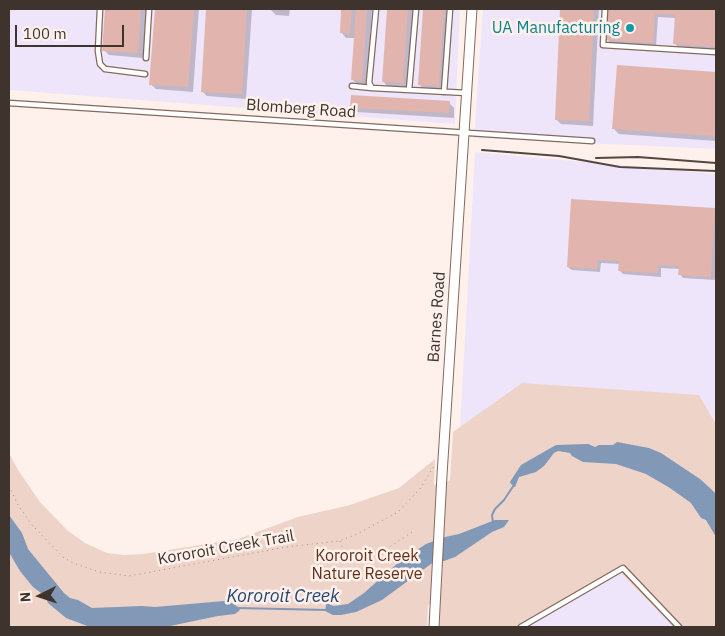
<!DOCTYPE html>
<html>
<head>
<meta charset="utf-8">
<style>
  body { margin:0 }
  #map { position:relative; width:725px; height:636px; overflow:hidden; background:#fef1eb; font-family:"IBM Plex Sans",sans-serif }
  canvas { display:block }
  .frame { position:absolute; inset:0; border:10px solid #3f332d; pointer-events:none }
  .north { position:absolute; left:15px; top:571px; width:50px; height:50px; -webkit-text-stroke:4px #fef1eb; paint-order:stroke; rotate:266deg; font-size:14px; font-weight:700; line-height:20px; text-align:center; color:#3f332d }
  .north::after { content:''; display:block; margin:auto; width:18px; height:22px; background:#3f332d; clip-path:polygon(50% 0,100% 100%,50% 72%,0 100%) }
  .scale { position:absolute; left:15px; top:25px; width:109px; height:22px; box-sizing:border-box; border:2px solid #3f332d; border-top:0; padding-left:6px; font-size:15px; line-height:18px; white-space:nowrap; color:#3f332d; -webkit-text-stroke:4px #fef1eb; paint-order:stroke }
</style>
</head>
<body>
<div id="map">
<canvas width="725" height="636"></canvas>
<div class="frame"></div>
<div class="north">N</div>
<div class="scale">100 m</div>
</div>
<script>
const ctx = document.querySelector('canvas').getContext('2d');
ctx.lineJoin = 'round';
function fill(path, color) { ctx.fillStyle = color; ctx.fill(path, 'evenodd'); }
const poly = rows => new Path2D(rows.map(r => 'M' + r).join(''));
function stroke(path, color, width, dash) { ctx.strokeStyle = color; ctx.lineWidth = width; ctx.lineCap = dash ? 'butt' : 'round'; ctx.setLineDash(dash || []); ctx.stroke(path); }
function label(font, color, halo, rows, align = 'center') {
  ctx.font = font + ' "IBM Plex Sans",sans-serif'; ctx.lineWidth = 5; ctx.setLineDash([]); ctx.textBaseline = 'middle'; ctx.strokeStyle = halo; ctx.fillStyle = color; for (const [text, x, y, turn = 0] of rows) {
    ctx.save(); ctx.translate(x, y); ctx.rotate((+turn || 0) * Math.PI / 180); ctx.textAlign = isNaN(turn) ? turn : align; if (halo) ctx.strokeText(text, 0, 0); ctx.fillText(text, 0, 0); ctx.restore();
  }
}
fill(poly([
  [9,9,460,9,455,124,9,90],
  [483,9,716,9,716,149,474,138],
  [475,152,716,174,716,424,699,395,460,428],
  [618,570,674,627,522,627]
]), '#efe5fa');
fill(poly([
  [522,383,699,395,716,424,716,627,674,627,618,570,522,627,439,627,440,598,428,605,427,627,9,627,9,453,18,470,40,502,67,530,85,543,107,553,124,555,143,554,238,539,298,517,350,505,399,488,435,459,434,485,447,479,448,482,450,480,453,432]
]), '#eed3c8');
fill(poly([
  [617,442,649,448,661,453,700,479,710,488,716,494,716,537,706,520,701,518,691,503,670,488,646,474,616,464,583,462,572,456,570,453,558,451,554,453,544,466,536,472,519,477,515,487,511,484,510,482,521,465,556,445,588,444,595,447,599,445,613,445],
  [9,515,22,533,28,549,64,593,70,598,78,600,92,608,142,606,155,607,224,601,232,603,238,607,240,610,235,614,218,616,170,626,157,627,90,627,66,618,48,603,45,596,33,587,20,571,10,554],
  [495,520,509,520,504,527,492,532,455,557,444,561,435,561,382,600,356,612,341,615,333,615,325,611,326,606,323,598,327,599,331,605,334,606,348,604,364,593,399,562,426,544,445,537,459,534]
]), '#8198b7');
fill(poly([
  [106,9,146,9,143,58,109,55,104,50],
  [156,9,199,9,193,92,156,89,151,84],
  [207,9,252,9,246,99,207,96,202,91],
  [270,9,290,9,289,16,276,15],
  [343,9,372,9,367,85,358,85,352,79,355,38,346,38,341,32],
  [388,9,413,9,408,88,388,87,383,81],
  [424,9,449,9,444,91,424,89,419,84],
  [561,9,599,9,593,126,561,124,556,119],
  [609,9,716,9,716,50,678,47,674,43,676,18,658,17,656,46,611,44,608,40],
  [618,66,716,73,716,141,619,134,614,129],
  [449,103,454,108,454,118,356,112,351,107],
  [715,209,716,210,716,252,715,280,683,278,680,274,680,269,661,268,661,277,623,274,620,271,620,264,601,263,600,272,572,270,568,267]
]), '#0003');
stroke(poly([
  [493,523,492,515,495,509,504,500,514,485],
  [237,608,327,610]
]), '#8198b7', 2);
fill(poly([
  [105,9,141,9,138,53,102,51],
  [155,9,194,9,188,87,149,85],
  [206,9,247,9,242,94,201,92],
  [341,9,352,9,350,34,340,33],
  [356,9,367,9,362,81,351,80],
  [387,9,408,9,403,83,382,82],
  [423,9,444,9,439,86,418,85],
  [560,9,594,9,589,121,555,120],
  [608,9,716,9,716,47,673,44,675,15,655,14,653,43,606,40],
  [617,65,716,72,716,136,612,129],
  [351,95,450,101,449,113,350,108],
  [571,199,715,208,711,277,678,275,679,266,658,265,658,273,618,271,619,261,597,260,597,269,567,267]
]), '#e1b5ae');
const lane = poly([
  [100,9,98,51,100,64,105,69,145,74],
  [376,9,369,83,372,88,467,93],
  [605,9,603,45,716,52],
  [146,58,149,9],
  [352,86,372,88],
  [409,90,416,9],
  [444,92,450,9],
  [9,103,592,141],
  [521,627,623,568,679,627]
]);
const street = poly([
  [434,627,442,475,472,9]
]);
stroke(lane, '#85695d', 7);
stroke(street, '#85695d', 11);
stroke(poly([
  [9,486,18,505,32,525,63,557,73,563,99,572,129,576,286,547,339,541,355,535,398,512,420,489,434,466],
  [340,541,344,552,368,555,385,550,412,532]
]), '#9f928c', 1, [1, 4]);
stroke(lane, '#fff', 4.5);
stroke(street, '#fff', 9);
stroke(poly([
  [482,150,559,156,620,167,716,171],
  [596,158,638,157,716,163]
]), '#534741', 2);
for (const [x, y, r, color] of [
  [630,28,5,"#0f9aa8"]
]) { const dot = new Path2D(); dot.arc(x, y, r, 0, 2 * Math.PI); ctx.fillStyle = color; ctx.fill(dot); stroke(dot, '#fef1eb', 2); }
label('16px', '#0d838f', '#fef1eb', [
  ["UA Manufacturing",620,28]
], 'right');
label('16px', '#3f332d', '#fef1eb', [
  ["Blomberg Road",301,109,4],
  ["Barnes Road",437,317,-86],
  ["Kororoit Creek Trail",226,548,-10]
]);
label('16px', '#643018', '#fef1eb', [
  ["Kororoit Creek",367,556],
  ["Nature Reserve",367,574]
]);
label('italic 18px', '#264671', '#fef1eb', [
  ["Kororoit Creek",283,597]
]);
</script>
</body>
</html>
